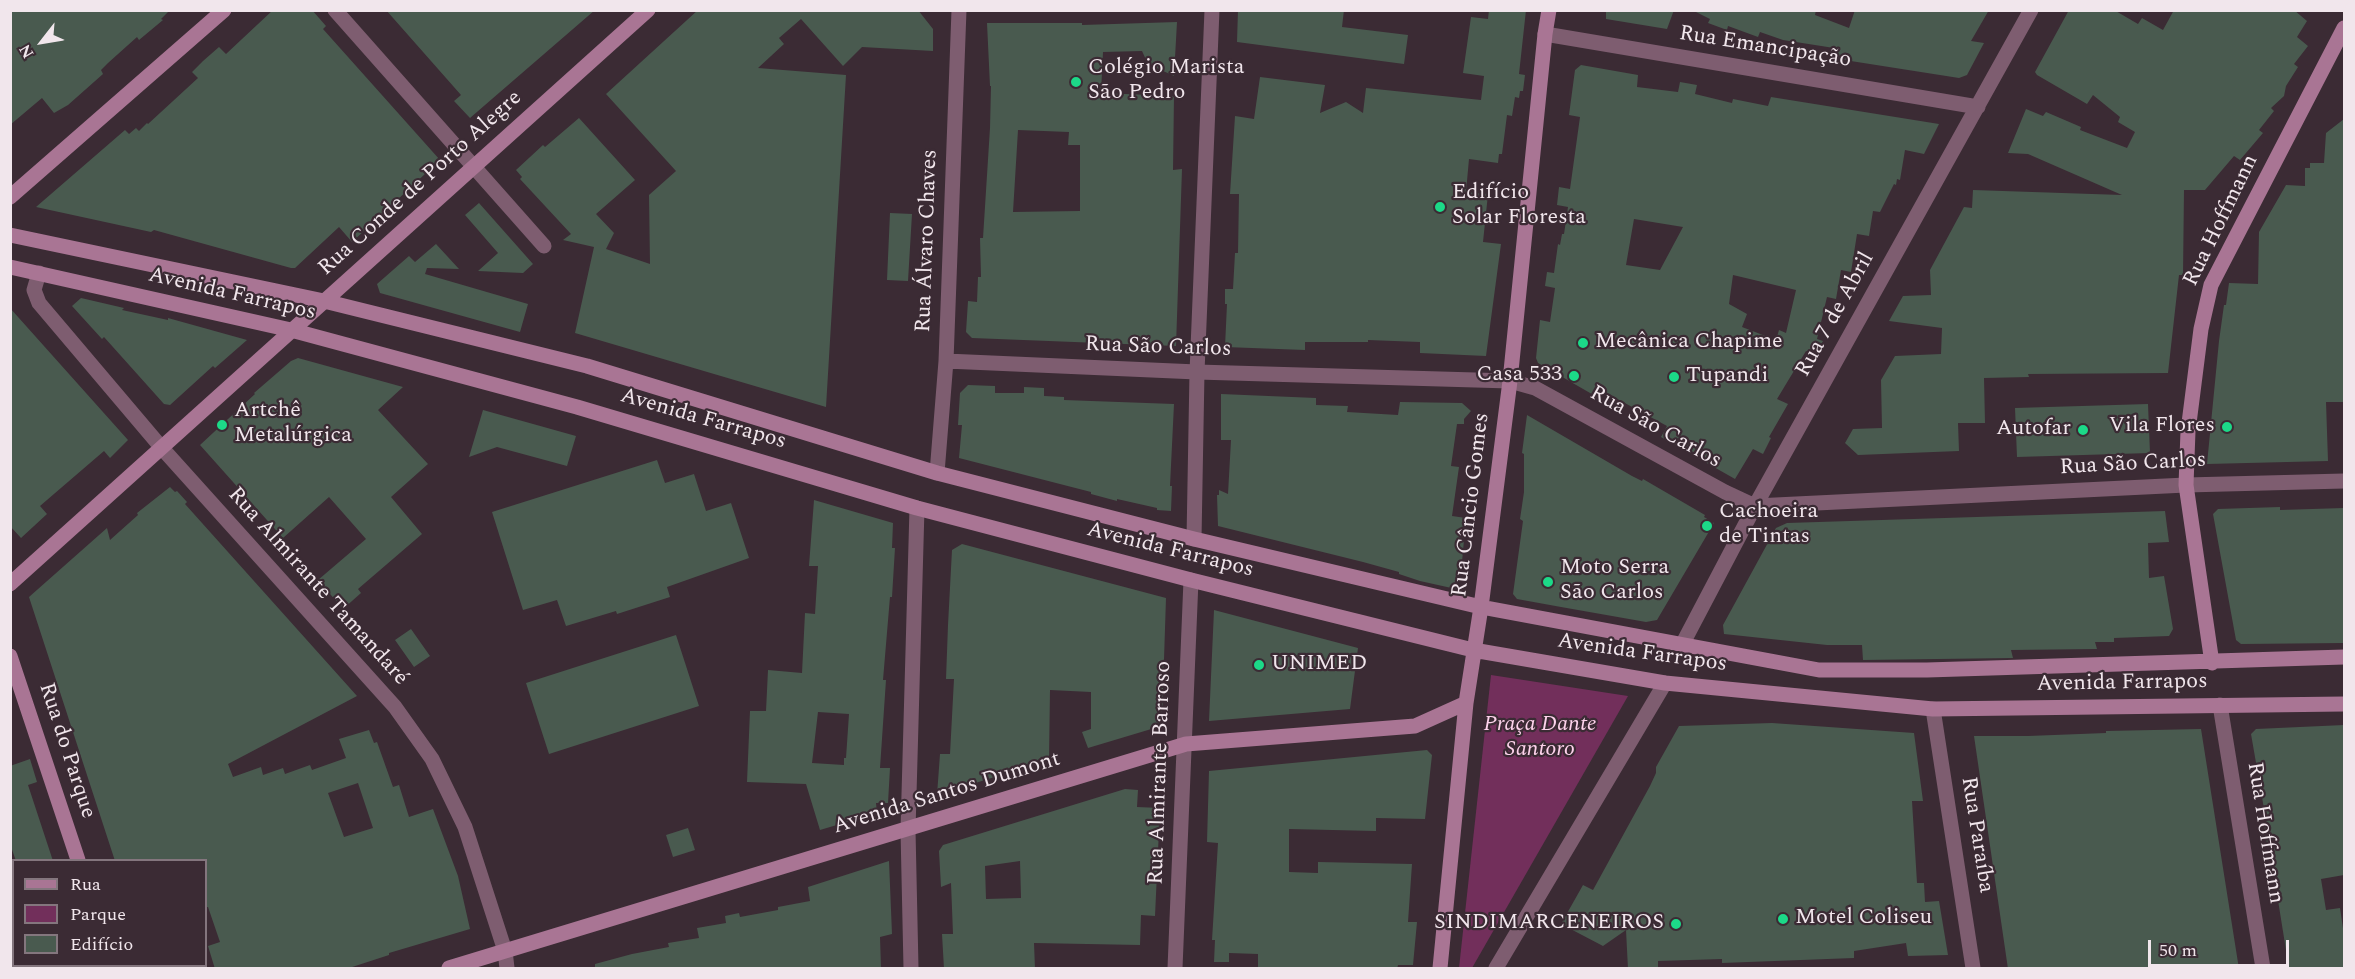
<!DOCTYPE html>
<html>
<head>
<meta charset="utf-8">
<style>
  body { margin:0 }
  #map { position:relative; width:2355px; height:979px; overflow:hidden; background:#3b2b34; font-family:Spectral,serif }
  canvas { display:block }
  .frame { position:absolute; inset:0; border:12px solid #f1e6ec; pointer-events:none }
  .legend { position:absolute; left:12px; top:859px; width:195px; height:108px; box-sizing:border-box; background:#3b2b34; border:2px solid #84767e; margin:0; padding:8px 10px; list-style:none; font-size:18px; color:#f1e6ec }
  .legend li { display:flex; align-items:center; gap:12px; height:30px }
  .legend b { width:30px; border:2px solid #84767e }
  .north { position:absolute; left:12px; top:12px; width:60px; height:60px; -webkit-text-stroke:4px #3b2b34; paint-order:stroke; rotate:239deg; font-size:16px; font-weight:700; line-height:24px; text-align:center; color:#f1e6ec }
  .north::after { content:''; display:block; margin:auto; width:21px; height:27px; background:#f1e6ec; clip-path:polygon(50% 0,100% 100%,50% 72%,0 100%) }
  .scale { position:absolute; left:2148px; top:940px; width:141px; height:27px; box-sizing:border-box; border:3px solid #f1e6ec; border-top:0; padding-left:8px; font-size:18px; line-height:21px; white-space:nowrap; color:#f1e6ec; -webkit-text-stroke:4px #3b2b34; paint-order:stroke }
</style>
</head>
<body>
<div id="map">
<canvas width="2355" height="979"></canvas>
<div class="frame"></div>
<ul class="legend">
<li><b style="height:8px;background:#a97594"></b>Rua</li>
<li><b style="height:16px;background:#722f5b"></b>Parque</li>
<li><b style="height:16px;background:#495a4f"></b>Edifício</li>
</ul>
<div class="north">N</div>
<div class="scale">50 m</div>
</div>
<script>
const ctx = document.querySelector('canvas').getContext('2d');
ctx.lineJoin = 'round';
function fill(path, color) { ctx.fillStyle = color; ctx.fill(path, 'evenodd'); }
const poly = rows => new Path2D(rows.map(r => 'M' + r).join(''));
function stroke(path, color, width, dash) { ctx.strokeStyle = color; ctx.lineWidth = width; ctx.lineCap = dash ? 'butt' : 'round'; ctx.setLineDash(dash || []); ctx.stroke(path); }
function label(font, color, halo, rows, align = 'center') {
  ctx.font = font + ' Spectral,serif'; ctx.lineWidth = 4.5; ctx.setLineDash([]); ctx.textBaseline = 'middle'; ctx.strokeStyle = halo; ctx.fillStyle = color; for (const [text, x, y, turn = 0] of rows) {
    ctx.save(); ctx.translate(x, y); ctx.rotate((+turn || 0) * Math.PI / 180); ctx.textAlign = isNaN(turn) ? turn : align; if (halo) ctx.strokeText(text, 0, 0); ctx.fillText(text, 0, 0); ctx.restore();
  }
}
fill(poly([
  [1491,675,1628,696,1472,968,1459,968]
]), '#722f5b');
fill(poly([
  [10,10,170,10,161,19,163,20,139,40,137,37,108,63,101,70,103,74,68,105,54,113,42,98,10,125],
  [273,10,312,10,326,26,323,29,440,160,352,242,339,227,295,268,291,268,154,230,151,232,36,207,125,130,129,134,136,128,139,131,147,123,148,124,198,78,192,72,203,61,219,47,226,54],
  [386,10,595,10,470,118,454,101,461,95],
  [698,10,918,10,933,29,933,51,862,47,843,66,801,19,779,38,784,44,758,68,846,75,826,407,575,333,594,247,563,240,571,234,520,179,522,177,516,170,543,145,545,147,579,118,635,180,596,214,614,233,606,249,650,264,649,195,676,171,606,94],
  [1238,10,1344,10,1342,27,1408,35,1404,64,1237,42],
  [1489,10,1526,10,1519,74,1525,75,1523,91,1520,91,1519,98,1515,97,1512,116,1507,115,1502,154,1499,154,1498,163,1469,159,1466,192,1488,194,1483,242,1501,244,1486,356,1420,353,1420,342,1368,340,1368,342,1305,342,1305,350,1225,347,1227,304,1225,304,1225,289,1233,289,1235,253,1238,253,1239,194,1230,194,1235,116,1254,119,1260,77,1325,85,1320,113,1346,102,1363,113,1366,88,1481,100,1484,76,1463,73,1471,17,1488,19],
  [1606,10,1674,10,1667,29,1606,19],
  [1692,10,1816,10,1815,15,1849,28,1855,10,1989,10,1971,41,1984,43,1967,75,1959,78,1838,59,1839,55,1832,53,1834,48,1783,40,1760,32,1758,37,1728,26,1727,30,1708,23,1710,19],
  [2069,10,2114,10,2138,24,2142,18,2163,30,2174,10,2294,10,2307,21,2297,37,2308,46,2294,64,2298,67,2286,86,2284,96,2271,108,2274,111,2259,130,2263,133,2240,160,2234,156,2205,190,2184,190,2183,275,2179,275,2168,373,2028,374,2029,377,1984,378,1985,423,1958,423,1959,451,1858,455,1845,443,1853,429,1882,428,1881,380,1895,356,1941,354,1942,328,1889,321,1903,296,1931,295,1930,270,1964,207,1972,208,1973,190,2122,195,2028,154,2008,153,2026,109,2043,116,2046,112,2081,127,2080,130,2127,148,2135,132,2118,122,2120,117,2093,95,2087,104,2037,75,2035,72],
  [1177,22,1174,76,1148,64,1142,51,1103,52,1101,93,1174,96,1173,170,1182,169,1176,346,972,338,966,332,968,301,977,302,978,277,981,277,980,238,983,238,990,128,991,86,990,86,987,23,1082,23,1082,25],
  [1018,130,1069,132,1068,145,1080,145,1080,211,1013,212],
  [1581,65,1638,75,1637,87,1678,92,1680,82,1697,85,1695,94,1732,103,1733,99,1768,106,1771,97,1939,124,1924,154,1905,150,1900,180,1897,179,1896,185,1894,184,1880,212,1873,211,1869,236,1857,234,1851,272,1841,270,1836,299,1827,297,1817,339,1823,341,1816,354,1806,351,1777,399,1788,404,1769,437,1771,438,1763,454,1753,449,1735,479,1661,437,1667,426,1601,390,1597,397,1538,363,1536,358,1540,320,1550,322,1555,288,1545,286,1547,272,1554,273,1558,244,1560,245,1562,234,1564,234,1568,207,1557,205,1559,187,1570,189,1580,117,1569,115,1575,70],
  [1634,219,1683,227,1660,270,1626,265],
  [1733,275,1796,290,1786,333,1779,330,1776,340,1742,327,1747,314,1729,304],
  [2344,119,2344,402,2326,402,2328,461,2207,464,2219,341,2224,305,2226,305,2229,283,2258,284,2259,232,2286,185,2305,186,2305,168,2310,168,2310,163,2324,163,2326,133],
  [479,203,533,264,523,273,478,271,498,253,465,215],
  [890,213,912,214,908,281,887,280],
  [436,244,459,269,427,268,425,274,528,304,520,332,380,293,377,284,409,256,415,262],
  [81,298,124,308,122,310,168,320,168,318,247,340,215,368,213,366,170,405,164,404,104,337,102,339,72,306],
  [10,308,128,440,110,458,104,451,40,506,47,514,21,538,10,526],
  [298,358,403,387,378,410,428,464,391,497,422,534,358,589,361,593,343,609,318,580,366,539,329,497,283,538,200,445,255,394,254,393,291,361],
  [968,385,995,386,995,393,1024,393,1024,387,1044,388,1044,396,1064,397,1064,400,1174,404,1170,486,1172,486,1171,511,1157,510,1157,508,1117,499,1117,501,1091,494,1091,492,959,458,962,425,958,425,960,393],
  [1221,394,1316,398,1316,405,1348,406,1347,412,1398,415,1400,402,1462,403,1471,411,1464,419,1464,424,1457,424,1451,466,1459,467,1452,516,1466,518,1462,562,1459,564,1456,589,1420,581,1399,574,1399,572,1363,562,1218,526,1217,495,1219,495,1219,490,1228,494,1231,440,1221,440],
  [2148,404,2150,453,2017,457,2015,408],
  [483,410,576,436,567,466,497,447,469,457],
  [1527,415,1632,476,1642,481,1643,479,1705,515,1704,517,1714,523,1657,620,1646,622,1561,607,1517,599,1513,594,1523,521,1520,519,1524,492,1524,454,1522,453],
  [657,460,665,483,694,474,706,511,731,503,749,558,667,587,670,597,617,614,616,611,566,626,557,600,523,610,492,512],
  [170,487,175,492,177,491,187,502,185,504,357,696,228,764,233,777,261,767,263,775,283,768,285,774,310,765,312,770,346,758,339,739,369,730,374,743,377,742,393,787,399,785,409,817,433,809,458,876,470,929,389,953,389,955,346,969,215,969,208,946,220,942,208,907,206,907,206,861,115,861,29,597,107,528,110,540,138,515,137,513],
  [358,783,373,828,344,837,328,793],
  [814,500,893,523,892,548,895,548,892,597,890,597,883,680,886,680,880,768,890,768,888,803,876,803,877,813,820,830,806,784,747,782,750,711,766,711,768,670,802,673,805,613,815,614,818,566,809,566],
  [818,712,849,714,846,758,844,758,844,765,812,763],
  [2280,507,2280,510,2344,508,2344,643,2241,644,2236,640,2213,514,2218,509],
  [2165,511,2169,542,2148,543,2149,578,2164,576,2173,629,2169,636,2114,638,2114,642,2095,642,2097,649,2011,650,2013,658,1863,660,1862,645,1827,645,1724,634,1723,625,1776,528,1787,523],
  [962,544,1166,598,1162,721,1158,727,1088,748,1082,732,1091,729,1091,692,1050,690,1049,760,937,795,940,754,950,754,954,679,946,679,948,625,952,550],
  [1214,610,1358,648,1350,709,1209,721],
  [411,629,430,656,414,667,395,640],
  [676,635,699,706,549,754,526,683],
  [1772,723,1914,733,1923,801,1912,801,1917,883,1924,883,1925,902,1939,901,1948,955,1908,956,1906,943,1854,951,1854,958,1722,963,1722,959,1658,961,1658,969,1628,969,1626,930,1603,946,1561,924,1583,885,1593,890,1650,786,1656,773,1656,767,1679,726],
  [2344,725,2344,875,2321,879,2326,910,2340,908,2344,935,2344,969,2289,969,2269,844,2267,844,2264,826,2267,826,2251,734,2256,729],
  [2201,729,2239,969,2008,969,1974,736,2028,736,2106,733,2106,731],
  [1427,750,1432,755,1425,819,1376,818,1376,831,1289,829,1289,872,1318,873,1318,862,1412,864,1408,922,1417,922,1413,965,1398,965,1397,969,1258,969,1258,954,1229,953,1229,962,1214,962,1215,940,1212,940,1218,843,1207,842,1209,771],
  [30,759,37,782,28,785,53,861,16,861,10,844,10,766],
  [1125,789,1138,790,1137,807,1160,808,1155,916,1141,915,1140,945,1034,943,1035,969,944,969,942,934,953,934,951,883,941,887,939,851,943,845],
  [1020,861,1021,898,986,899,985,866],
  [688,828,695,850,673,857,666,835],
  [889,861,892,934,880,937,881,969,595,969,595,964,632,954,669,947,668,943,699,938,697,928,726,923,725,916,739,913,740,917,778,910,778,907,810,901,808,887]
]), '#495a4f');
stroke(poly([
  [335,10,544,246],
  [1545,34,1978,107],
  [39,273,34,290,39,303,161,447,395,707,432,759,465,827,505,951,507,968],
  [946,361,1197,372,1510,381,1535,388,1725,492,1755,506,2186,485,2344,481],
  [937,473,946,361,959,10],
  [1194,539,1197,372,1212,10],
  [1683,643,1755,506,2031,10],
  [2220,705,2263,968],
  [1933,709,1973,968],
  [911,968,908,830,917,508],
  [1175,968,1191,580],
  [1496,968,1665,683]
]), '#7e5d70', 15);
stroke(poly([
  [10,197,224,10],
  [10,235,324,301,587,366,937,473,1194,539,1481,607,1819,670,1927,670,2344,657],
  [10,267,291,330,577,407,917,508,1191,580,1473,650,1665,683,1933,709,2344,704],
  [10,584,648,10],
  [10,656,78,860],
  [2212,663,2186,485,2188,431,2201,329,2211,285,2344,28],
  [113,966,114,968],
  [449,968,1186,744,1415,726,1466,703],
  [1440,968,1466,703,1481,607,1510,381,1545,34,1549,10]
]), '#a97594', 15);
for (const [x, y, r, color] of [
  [1076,82,6,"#1cd988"],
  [1440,207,6,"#1cd988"],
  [1583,343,6,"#1cd988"],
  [1574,376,6,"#1cd988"],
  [1674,377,6,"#1cd988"],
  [222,425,6,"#1cd988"],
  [2227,427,6,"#1cd988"],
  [2083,430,6,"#1cd988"],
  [1707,526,6,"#1cd988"],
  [1548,582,6,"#1cd988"],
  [1259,665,6,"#1cd988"],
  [1783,919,6,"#1cd988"],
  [1676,924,6,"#1cd988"]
]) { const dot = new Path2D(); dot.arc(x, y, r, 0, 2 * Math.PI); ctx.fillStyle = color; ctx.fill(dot); stroke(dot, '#3b2b34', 2); }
label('22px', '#f1e6ec', '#3b2b34', [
  ["Rua Emancipação",1765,48,9],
  ["Rua Conde de Porto Alegre",421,184,-42],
  ["Rua Hoffmann",2222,221,-64],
  ["Rua Álvaro Chaves",928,241,-88],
  ["Avenida Farrapos",232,295,13],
  ["Rua 7 de Abril",1836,315,-61],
  ["Rua São Carlos",1158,348,2],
  ["Avenida Farrapos",703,420,16],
  ["Rua São Carlos",1655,428,29],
  ["Rua São Carlos",2133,465,-3],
  ["Rua Câncio Gomes",1472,505,-83],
  ["Avenida Farrapos",1170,551,14],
  ["Rua Almirante Tamandaré",317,587,48],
  ["Avenida Farrapos",1642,654,8],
  ["Avenida Farrapos",2122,684,-1],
  ["Rua do Parque",66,751,72],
  ["Rua Almirante Barroso",1161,773,-88],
  ["Avenida Santos Dumont",947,794,-17],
  ["Rua Hoffmann",2264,833,81],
  ["Rua Paraíba",1976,835,81]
]);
label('22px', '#f1e6ec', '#3b2b34', [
  ["Colégio Marista",1088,69],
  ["São Pedro",1088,94],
  ["Edifício",1452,194],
  ["Solar Floresta",1452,219],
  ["Mecânica Chapime",1595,343],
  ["Casa 533",1562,376,"right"],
  ["Tupandi",1686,377],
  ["Artchê",234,412],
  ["Metalúrgica",234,437],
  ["Vila Flores",2215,427,"right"],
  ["Autofar",2071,430,"right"],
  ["Cachoeira",1719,513],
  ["de Tintas",1719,538],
  ["Moto Serra",1560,569],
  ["São Carlos",1560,594],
  ["UNIMED",1271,665],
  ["Motel Coliseu",1795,919],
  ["SINDIMARCENEIROS",1664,924,"right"]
], 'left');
label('italic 22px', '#fed3ec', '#3b2b34', [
  ["Praça Dante",1540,726],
  ["Santoro",1540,751]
]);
</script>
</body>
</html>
